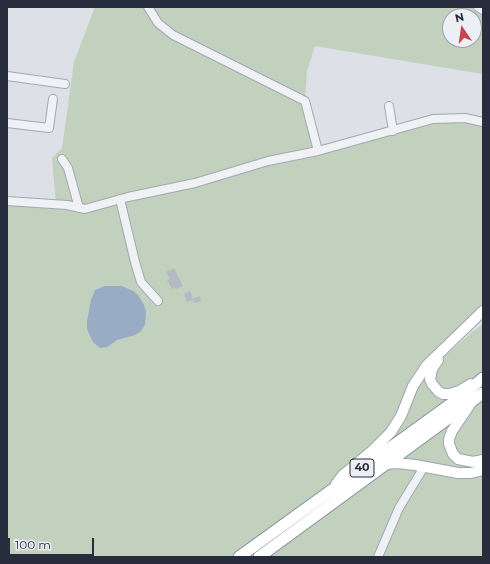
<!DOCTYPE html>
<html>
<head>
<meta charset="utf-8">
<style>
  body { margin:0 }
  #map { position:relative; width:490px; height:564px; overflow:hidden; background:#dde0e6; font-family:Montserrat,sans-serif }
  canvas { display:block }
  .frame { position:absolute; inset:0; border:8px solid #272d3c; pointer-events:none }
  .north { position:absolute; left:442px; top:8px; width:40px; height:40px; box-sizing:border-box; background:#eceff4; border:1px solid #9da1aa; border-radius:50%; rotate:347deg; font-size:11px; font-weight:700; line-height:16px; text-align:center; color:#272d3c }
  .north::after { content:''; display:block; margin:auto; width:14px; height:18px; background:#ca4450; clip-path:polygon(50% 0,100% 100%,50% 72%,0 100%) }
  .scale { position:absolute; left:8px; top:538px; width:86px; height:18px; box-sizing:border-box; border:2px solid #272d3c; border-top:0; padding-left:5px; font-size:12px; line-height:14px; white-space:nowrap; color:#272d3c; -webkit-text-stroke:3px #eceff4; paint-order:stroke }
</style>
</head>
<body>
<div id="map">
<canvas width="490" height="564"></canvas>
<div class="frame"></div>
<div class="north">N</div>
<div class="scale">100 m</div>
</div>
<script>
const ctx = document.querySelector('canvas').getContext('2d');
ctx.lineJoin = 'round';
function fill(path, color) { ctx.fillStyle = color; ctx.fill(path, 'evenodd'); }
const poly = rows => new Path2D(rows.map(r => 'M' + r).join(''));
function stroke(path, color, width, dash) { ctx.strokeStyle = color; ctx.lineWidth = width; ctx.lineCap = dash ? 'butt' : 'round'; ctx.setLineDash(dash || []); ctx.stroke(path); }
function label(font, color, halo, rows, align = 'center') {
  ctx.font = font + ' Montserrat,sans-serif'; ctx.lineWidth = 3; ctx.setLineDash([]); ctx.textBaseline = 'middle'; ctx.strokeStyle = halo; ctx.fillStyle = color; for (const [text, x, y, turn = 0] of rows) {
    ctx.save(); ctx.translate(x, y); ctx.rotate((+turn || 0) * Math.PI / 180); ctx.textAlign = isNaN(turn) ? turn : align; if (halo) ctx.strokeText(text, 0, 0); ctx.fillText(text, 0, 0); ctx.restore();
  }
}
fill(poly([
  [95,7,146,7,156,24,303,103,316,149,195,181,85,207,56,203,52,158,62,148,74,62],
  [151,7,483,7,483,74,315,46,307,71,305,99,176,34,160,22],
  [450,16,474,16,474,40,450,40],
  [464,120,483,124,483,305,476,314,439,347,393,423,331,486,233,557,7,557,7,203,67,208,85,211,434,122],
  [483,324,483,373,458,388,443,391,435,382,434,375,439,363,445,356,472,332],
  [442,352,427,374,450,398,375,452,417,387],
  [483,397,483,456,478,458,460,456,456,452,452,442,454,435,475,403],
  [459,415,450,455,483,463,483,467,471,470,397,460],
  [387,467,483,474,483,557,264,557]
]), '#c2d0be');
fill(poly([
  [105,286,122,286,133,291,138,295,144,305,146,312,145,325,141,331,135,335,117,340,107,347,100,348,94,343,92,340,87,329,87,321,91,300,95,290]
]), '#98acc6');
fill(poly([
  [174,268,183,286,176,289,175,287,172,289,167,280,170,279,166,272],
  [190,291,193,299,199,296,201,301,194,303,193,300,187,302,184,294]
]), '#b4b9c3');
const minor = poly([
  [148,7,158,23,173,35,305,101,318,151],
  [478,7,483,10],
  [7,76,65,84],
  [389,106,393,131],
  [7,123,49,128,53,99],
  [62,159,68,168,79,208],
  [120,199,135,262,141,282,158,301],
  [7,201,67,205,85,209,128,197,195,183,268,161,318,151,433,119,465,118,483,122],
  [378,557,399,508,424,467]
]);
const major = poly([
  [438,360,432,369,430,379,432,384,439,392,443,394,450,394,459,391,471,384],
  [471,403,452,431,449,439,449,444,453,454,458,459,473,462,483,460],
  [386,464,397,463,415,465,458,473,471,473,483,470],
  [336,484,343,475,373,450,391,432,401,416,413,386,427,365,483,311]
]);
const highway = poly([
  [239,557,459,398,483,378],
  [259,557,483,393]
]);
stroke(minor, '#a3a7b0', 10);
stroke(major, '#9da4b2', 12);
stroke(highway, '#858d9d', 13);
stroke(minor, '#eff1f5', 8);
stroke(major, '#fff', 10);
stroke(highway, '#fff', 11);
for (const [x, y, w] of [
  [362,468,24]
]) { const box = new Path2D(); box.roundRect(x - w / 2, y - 9, w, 18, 3); ctx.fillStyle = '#eceff4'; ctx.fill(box); stroke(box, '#272d3c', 1); }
label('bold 11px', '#272d3c', null, [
  ["40",362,468]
]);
</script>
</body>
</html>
